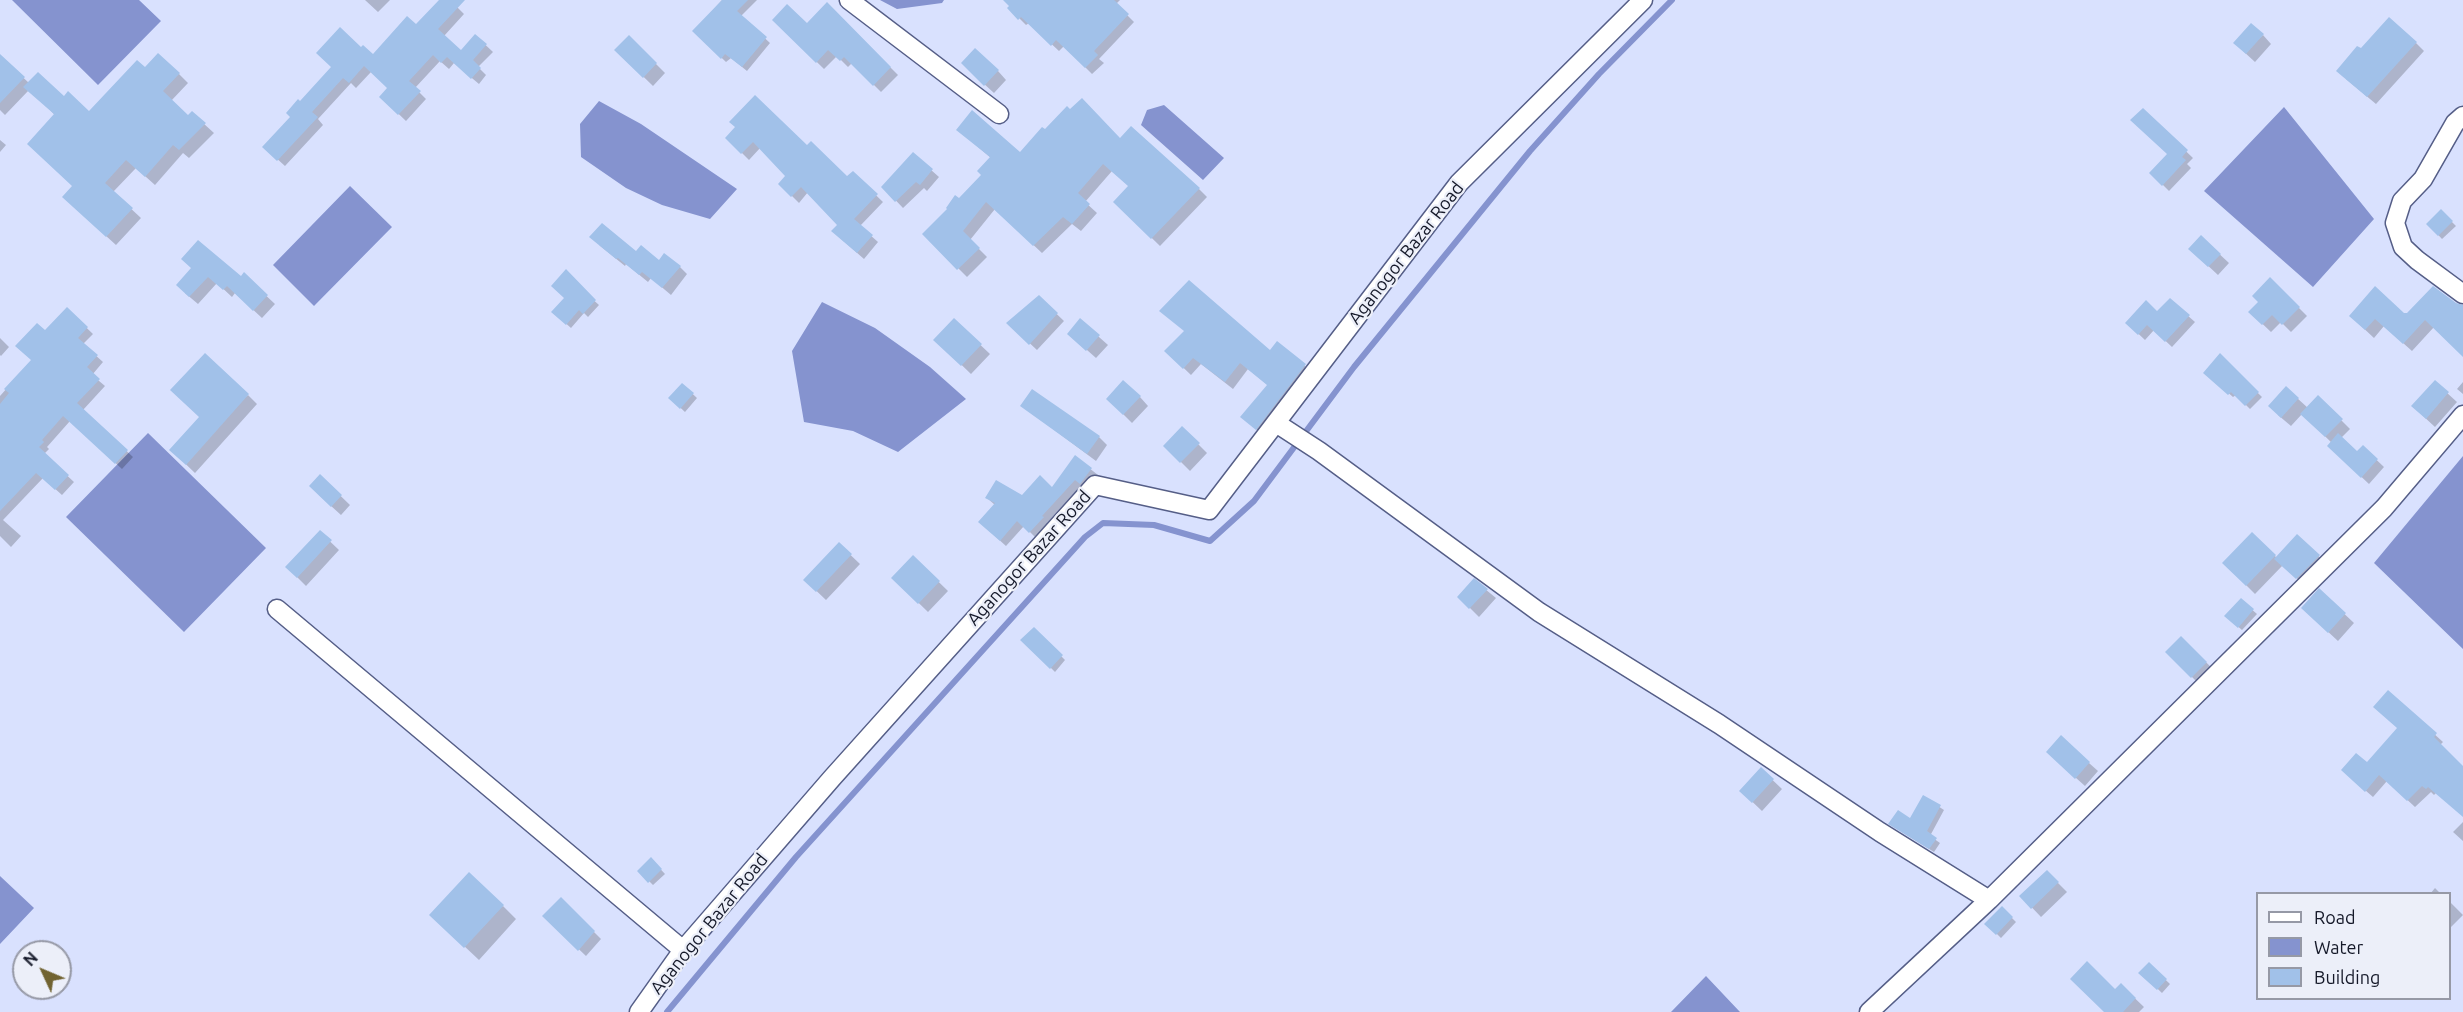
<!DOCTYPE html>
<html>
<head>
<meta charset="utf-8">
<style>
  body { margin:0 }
  #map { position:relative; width:2463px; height:1012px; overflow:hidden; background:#d9e1fe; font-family:Ubuntu,sans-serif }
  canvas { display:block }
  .legend { position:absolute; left:2256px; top:892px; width:195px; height:108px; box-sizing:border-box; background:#eceff9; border:2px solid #9699a6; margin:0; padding:8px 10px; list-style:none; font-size:18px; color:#151929 }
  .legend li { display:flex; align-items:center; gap:12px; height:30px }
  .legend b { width:30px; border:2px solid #9699a6 }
  .north { position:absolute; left:12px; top:940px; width:60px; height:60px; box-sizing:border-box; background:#eceff9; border:2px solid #9699a6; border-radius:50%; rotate:314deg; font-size:16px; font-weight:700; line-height:24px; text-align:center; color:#151929 }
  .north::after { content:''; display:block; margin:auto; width:21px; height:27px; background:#716331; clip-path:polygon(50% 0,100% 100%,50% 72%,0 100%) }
</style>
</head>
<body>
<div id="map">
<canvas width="2463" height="1012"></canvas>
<ul class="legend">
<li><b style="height:8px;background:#fff"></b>Road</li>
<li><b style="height:16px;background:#8593cf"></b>Water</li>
<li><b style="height:16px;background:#a1c1e9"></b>Building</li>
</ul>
<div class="north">N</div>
</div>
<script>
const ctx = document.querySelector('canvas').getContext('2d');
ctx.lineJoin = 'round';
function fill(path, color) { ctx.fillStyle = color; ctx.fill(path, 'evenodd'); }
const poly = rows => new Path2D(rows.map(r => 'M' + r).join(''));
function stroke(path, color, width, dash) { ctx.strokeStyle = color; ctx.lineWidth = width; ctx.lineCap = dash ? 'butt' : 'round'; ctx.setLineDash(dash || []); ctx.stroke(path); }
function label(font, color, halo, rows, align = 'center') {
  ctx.font = font + ' Ubuntu,sans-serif'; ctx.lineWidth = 4.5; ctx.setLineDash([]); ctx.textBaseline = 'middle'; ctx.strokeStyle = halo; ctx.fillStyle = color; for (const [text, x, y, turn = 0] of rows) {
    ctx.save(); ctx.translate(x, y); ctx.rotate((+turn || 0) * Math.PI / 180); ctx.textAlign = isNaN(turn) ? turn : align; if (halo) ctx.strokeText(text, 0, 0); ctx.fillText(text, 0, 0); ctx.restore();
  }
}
fill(poly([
  [12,0,139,0,161,21,98,85],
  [880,0,944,0,942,3,897,9],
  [599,101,641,124,737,189,710,219,662,205,626,188,581,157,580,124],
  [1164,105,1224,158,1203,180,1141,125,1147,110],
  [2284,107,2374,219,2313,287,2204,191],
  [350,186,392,227,314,306,273,265],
  [822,302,875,328,930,367,966,399,898,452,853,431,804,422,792,351],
  [148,433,266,548,184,632,66,517],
  [2463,456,2463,649,2374,563],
  [0,876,34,908,0,944],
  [1706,976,1740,1012,1671,1012]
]), '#8593cf');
fill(poly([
  [365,0,390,0,378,12],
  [441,0,450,0,464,14,444,36,461,52,476,36,493,52,478,67,486,75,479,84,454,63,449,69,440,61,415,88,426,99,406,121,381,97,389,88,371,72,356,88,351,83,318,119,323,125,285,166,264,147,292,117,301,103,362,49,373,56,416,26],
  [722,0,757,0,741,16,770,43,747,71,731,58,726,62,694,31],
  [1017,0,1120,0,1116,4,1134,22,1099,59,1104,63,1092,74,1064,46,1059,51,1029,23,1026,25,1009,8],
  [827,4,898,75,881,92,852,63,848,67,837,56,824,69,774,20,807,26],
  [2263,35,2271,44,2255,62,2243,51],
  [629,37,665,73,653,86,616,50],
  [2416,43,2424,51,2376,104,2346,79,2361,50],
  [0,56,29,83,64,98,89,113,145,69,179,74,188,83,171,101,188,117,192,113,214,133,189,158,183,153,155,185,136,168,113,192,141,218,116,245,73,206,74,186,55,115,29,90,5,115,0,110],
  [998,71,1006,80,994,93,971,72],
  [2143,110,2193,158,2187,164,2191,168,2169,191,2151,173,2169,154],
  [958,130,1020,154,1120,140,1199,189,1207,197,1160,246,1115,202,1130,187,1112,171,1085,202,1097,213,1081,231,1072,224,1042,253,995,209,970,240,987,257,967,277,924,234,983,175,991,158],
  [727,138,807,147,847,179,853,173,883,202,860,226,878,242,864,259,840,238,839,225,808,192,799,203,780,184,787,176,761,147,749,160],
  [0,140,6,145,0,152],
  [913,154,939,177,927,191,924,188,903,208,883,187],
  [2441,211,2456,226,2442,239,2428,224],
  [2201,237,2229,263,2218,275,2190,249],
  [599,245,680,267,687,274,671,295,651,278,648,282,626,264,625,266],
  [193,269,241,278,244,275,275,304,262,318,235,293,232,297,217,283,198,304,185,293],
  [2270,279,2307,316,2291,332,2281,322,2271,332,2250,312,2260,302],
  [580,288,599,305,588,317,584,313,571,328,553,312],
  [2375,288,2403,314,2463,312,2463,355,2434,327,2412,351,2384,326,2374,338,2359,324],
  [1039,297,1064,321,1037,350,1008,323],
  [2170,300,2195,322,2172,347,2154,330,2145,340,2127,323,2157,313],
  [67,309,93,334,83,344,103,362,92,375,105,386,83,410,133,457,122,469,70,421,47,447,49,449,44,454,74,482,62,495,43,478,3,520,21,536,11,547,0,536,0,396,32,360,45,332],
  [954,320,990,354,971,374,944,348],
  [1081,321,1108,345,1096,358,1078,342],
  [1185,332,1270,352,1278,343,1313,373,1264,436,1250,424,1269,386,1248,369,1233,389,1201,364,1191,375,1166,351],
  [0,338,9,347,1,356,0,355],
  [2220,356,2262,397,2250,409,2236,395,2233,397,2209,376],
  [2435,382,2457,402,2435,427,2422,415],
  [2463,382,2463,394,2457,389],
  [683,385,697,398,685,412,670,398],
  [2286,388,2308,408,2318,397,2350,429,2341,438,2357,453,2363,447,2384,467,2369,484,2336,453,2332,443,2302,414,2291,426,2278,415],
  [248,395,257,404,195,473,171,450],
  [1140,397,1148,406,1132,423,1108,399],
  [1022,406,1099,437,1107,445,1096,461],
  [1182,428,1207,453,1190,471,1165,446],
  [1075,457,1098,475,1087,489,1081,485,1047,523,1049,524,1036,538,1024,526,1006,546,986,528,995,505,987,498,1022,497,1052,489],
  [320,476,350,505,341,515,319,495],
  [320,532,339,550,306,586,287,567],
  [2252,534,2277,558,2297,536,2328,565,2306,587,2283,565,2255,594,2224,563],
  [839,544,860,564,826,600,805,580],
  [913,557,948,591,928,612,893,578],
  [1474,580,1496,598,1479,617,1459,597],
  [2319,590,2354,623,2338,641,2312,617],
  [2241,600,2257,614,2242,630,2226,616],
  [1034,629,1065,660,1055,672,1023,640],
  [2181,638,2215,671,2201,686,2167,652],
  [2388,692,2443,742,2440,745,2463,767,2463,816,2436,793,2434,795,2431,792,2415,807,2387,781,2373,797,2350,777,2367,764,2398,728],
  [2057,761,2089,763,2098,771,2085,786],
  [1761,769,1782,789,1762,811,1741,791],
  [1924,797,1944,810,1930,836,1940,843,1934,852,1894,827,1910,821],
  [2463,822,2463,841,2453,832],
  [651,859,665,874,653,885,639,871],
  [2047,872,2067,892,2041,917,2021,896],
  [2435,888,2441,894,2430,894],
  [561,899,601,939,586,956,544,916],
  [2450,902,2463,915,2450,928],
  [503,906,516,919,479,960,445,928],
  [2002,908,2016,922,2001,938,1987,924],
  [2149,964,2170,984,2162,993,2141,973],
  [2121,985,2144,1007,2139,1012,2106,1012,2115,991]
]), '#0003');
stroke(poly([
  [667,1012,796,857,1085,537,1103,523,1154,525,1210,541,1254,501,1354,367,1530,151,1599,74,1672,0]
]), '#8593cf', 6);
fill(poly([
  [439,0,465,0,438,29,461,50,475,34,487,44,473,60,481,68,471,79,447,57,441,63,433,55,409,81,421,91,398,115,379,97,387,88,364,66,349,83,343,78,312,112,318,117,277,161,262,147,290,117,286,113,298,99,300,101,331,67,316,53,340,27,361,47,363,45,373,54,407,16,416,24],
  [722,0,748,0,737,11,767,37,742,67,725,54,721,59,692,31],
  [1003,0,1114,0,1129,14,1094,51,1098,55,1085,68,1056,40,1051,46,1021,17,1018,20,1007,8,1009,6],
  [827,2,891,67,873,86,844,57,840,61,828,50,816,63,772,20,787,4,807,23],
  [2389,17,2417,42,2367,97,2336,71,2357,46,2361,48],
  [2251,23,2264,34,2246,54,2233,43],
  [629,35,657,63,643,78,614,50],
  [975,48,999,70,984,86,961,63],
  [158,53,180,73,163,91,188,115,192,111,206,123,179,150,173,145,145,177,126,160,105,183,133,208,106,237,62,197,72,186,27,144,54,114,23,87,38,72,64,96,68,91,89,111,137,60,145,67],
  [0,54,25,77,0,103],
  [755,95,807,145,811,141,847,176,853,171,878,194,854,219,873,235,857,253,831,231,837,225,801,187,791,197,778,184,785,176,753,142,741,154,725,138,735,127,729,122],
  [1082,98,1120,138,1131,126,1200,188,1151,239,1113,202,1128,186,1103,164,1078,193,1090,204,1072,224,1063,217,1033,246,986,202,963,231,980,248,957,270,922,234,947,209,946,208,955,195,959,198,981,175,977,171,990,157,956,130,972,110,1020,152,1042,127,1045,129,1067,106,1070,109],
  [2143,108,2188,150,2182,157,2186,160,2162,186,2149,173,2167,154,2130,120],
  [913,152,933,169,920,185,916,182,895,202,881,187],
  [2441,209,2453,221,2438,236,2426,224],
  [602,223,636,251,641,245,659,260,664,253,681,266,662,288,642,272,639,275,618,258,616,259,589,237],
  [2201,235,2221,254,2208,267,2188,249],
  [198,240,241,276,244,272,268,295,253,311,227,286,223,290,208,277,189,297,176,285,191,268,181,259],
  [566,269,596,300,583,314,579,310,566,325,551,312,564,298,551,286],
  [2270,277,2300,307,2282,325,2272,315,2262,325,2248,312,2258,302,2252,296],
  [1189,280,1270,350,1277,341,1306,364,1256,430,1240,417,1267,385,1240,363,1225,382,1193,358,1183,369,1164,351,1184,331,1159,311],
  [2375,286,2404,313,2407,313,2433,286,2456,303,2463,305,2463,357,2425,320,2403,344,2375,319,2365,330,2349,316],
  [1039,295,1058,313,1029,345,1006,323],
  [2170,298,2190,315,2165,342,2147,325,2138,335,2125,323,2146,300,2157,311],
  [67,307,88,327,78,338,98,355,87,367,100,379,77,403,128,450,115,464,63,416,42,440,44,442,39,447,69,475,55,490,36,473,0,511,0,404,9,393,4,389,31,360,15,346,37,323,45,330],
  [954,318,982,344,961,366,933,340],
  [1080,318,1100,335,1086,351,1067,334],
  [205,353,249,394,186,465,169,450,199,417,170,390],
  [2220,353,2259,392,2245,406,2231,392,2228,395,2203,373],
  [1123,380,1141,396,1123,415,1106,399],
  [2435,380,2449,392,2426,419,2411,406],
  [682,383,694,393,680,409,668,398],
  [2286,386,2299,398,2281,418,2268,406],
  [1032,389,1100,436,1087,454,1020,406],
  [2318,395,2343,419,2325,437,2300,414],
  [1182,426,1200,443,1180,463,1163,446],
  [2338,433,2357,451,2363,445,2378,459,2361,478,2327,446],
  [1075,455,1092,468,1080,484,1075,480,1042,516,1044,517,1029,533,1017,521,1000,541,978,522,995,503,985,498,996,480,1022,495,1040,475,1052,487],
  [320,474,342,495,331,507,309,486],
  [320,530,332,540,297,578,285,567],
  [2252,532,2276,555,2246,586,2222,563],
  [2297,534,2320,555,2296,579,2274,559],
  [839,542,852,554,816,592,803,580],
  [913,555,940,581,918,604,891,578],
  [1474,578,1488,589,1469,609,1457,597],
  [2319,588,2346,613,2328,633,2301,608],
  [2241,598,2254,609,2238,628,2224,616],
  [1034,627,1063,655,1050,669,1020,640],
  [2181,636,2207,662,2191,678,2165,652],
  [2388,690,2437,733,2434,737,2463,766,2463,817,2428,787,2426,789,2422,786,2407,801,2379,775,2365,792,2341,770,2356,753,2367,762,2397,728,2373,707],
  [2061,735,2090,762,2075,779,2046,752],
  [1761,767,1774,779,1752,803,1739,791],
  [1923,795,1941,805,1927,831,1937,838,1929,849,1888,824,1898,810,1910,818],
  [651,857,662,869,648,883,637,871],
  [2047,870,2059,882,2031,909,2019,896],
  [469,872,504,905,464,948,429,915],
  [561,897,595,931,578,951,542,916],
  [2002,906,2013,917,1996,935,1984,924],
  [2087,961,2115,989,2121,983,2136,998,2123,1012,2104,1012,2070,979],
  [2149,962,2167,979,2157,990,2138,973]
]), '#a1c1e9');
const minor = poly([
  [849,0,999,114],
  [2463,116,2455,123,2423,179,2402,201,2395,223,2403,247,2417,260,2463,294],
  [1276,423,1319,451,1539,612,1719,724,1880,832,1989,900],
  [277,609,683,950],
  [639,1012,683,950,832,778,1095,485,1209,510,1459,183,1643,0],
  [1869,1012,1989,900,2384,508,2463,415]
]);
stroke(minor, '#555e87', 21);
stroke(minor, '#fff', 18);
label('18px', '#151929', '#eceff9', [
  ["Aganogor Bazar Road",1406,253,-52],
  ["Aganogor Bazar Road",1029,558,-48],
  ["Aganogor Bazar Road",709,924,-51]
]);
</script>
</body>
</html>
